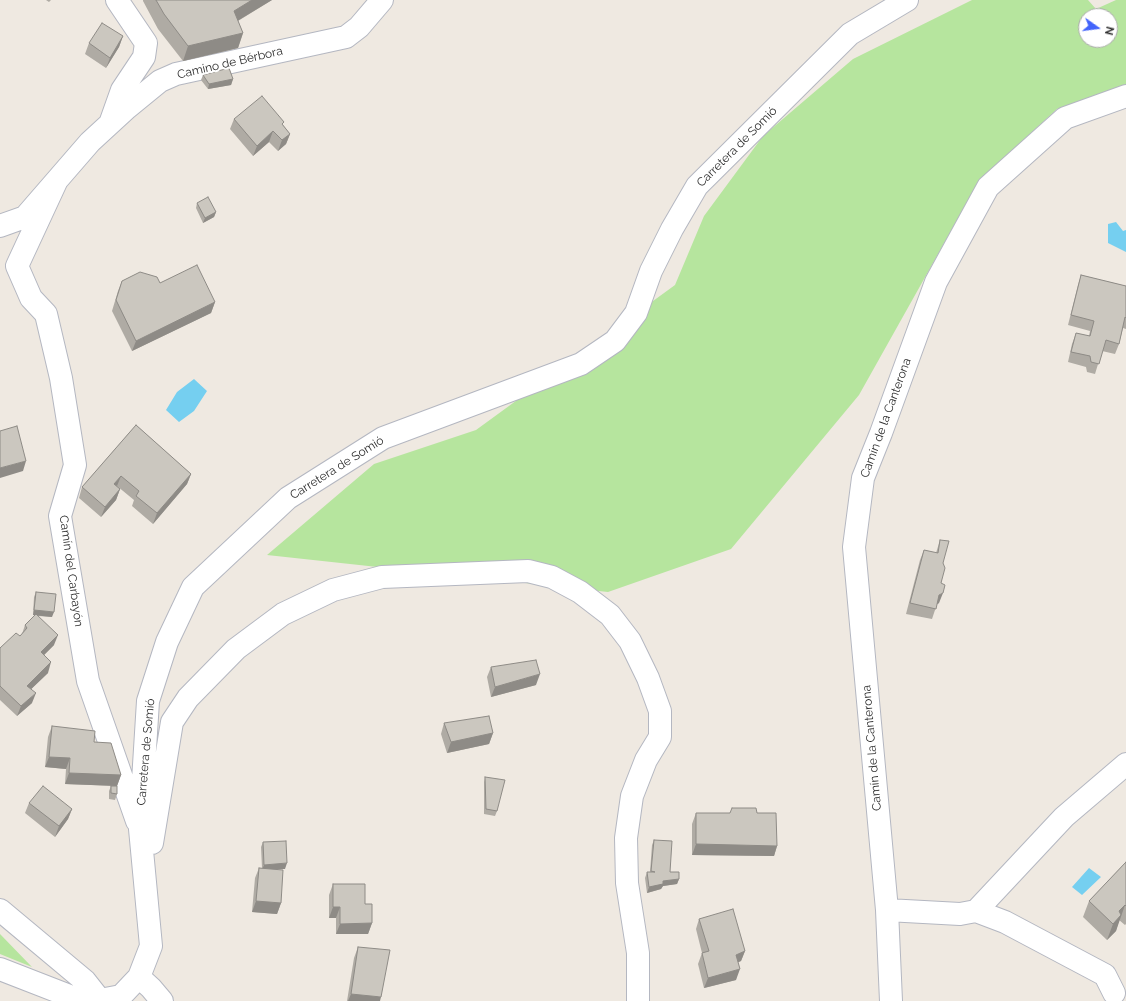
<!DOCTYPE html>
<html>
<head>
<meta charset="utf-8">
<style>
  body { margin:0 }
  #map { position:relative; width:1126px; height:1001px; overflow:hidden; background:#efe9e1; font-family:Raleway,sans-serif }
  canvas { display:block }
  .north { position:absolute; left:1078px; top:8px; width:40px; height:40px; box-sizing:border-box; background:#fff; border:1px solid #ababab; border-radius:50%; rotate:104deg; font-size:11px; font-weight:700; line-height:16px; text-align:center; color:#2e2e2e }
  .north::after { content:''; display:block; margin:auto; width:14px; height:18px; background:#4264fb; clip-path:polygon(50% 0,100% 100%,50% 72%,0 100%) }
</style>
</head>
<body>
<div id="map">
<canvas width="1126" height="1001"></canvas>
<div class="north">N</div>
</div>
<script>
const ctx = document.querySelector('canvas').getContext('2d');
ctx.lineJoin = 'round';
function fill(path, color) { ctx.fillStyle = color; ctx.fill(path, 'evenodd'); }
const poly = rows => new Path2D(rows.map(r => 'M' + r).join(''));
function stroke(path, color, width, dash) { ctx.strokeStyle = color; ctx.lineWidth = width; ctx.lineCap = dash ? 'butt' : 'round'; ctx.setLineDash(dash || []); ctx.stroke(path); }
function label(font, color, halo, rows, align = 'center') {
  ctx.font = font + ' Raleway,sans-serif'; ctx.lineWidth = 4; ctx.setLineDash([]); ctx.textBaseline = 'middle'; ctx.strokeStyle = halo; ctx.fillStyle = color; for (const [text, x, y, turn = 0] of rows) {
    ctx.save(); ctx.translate(x, y); ctx.rotate((+turn || 0) * Math.PI / 180); ctx.textAlign = isNaN(turn) ? turn : align; if (halo) ctx.strokeText(text, 0, 0); ctx.fillText(text, 0, 0); ctx.restore();
  }
}
fill(poly([
  [972,0,1088,0,1096,9,1116,0,1126,0,1126,87,1057,109,979,181,859,395,731,549,608,592,267,555,374,464,476,430,675,285,704,216,763,136,853,59],
  [1086,16,1110,16,1110,40,1086,40],
  [0,934,32,967,0,954]
]), '#b6e59e');
fill(poly([
  [1116,222,1123,231,1126,230,1126,252,1108,243,1108,224],
  [194,379,207,391,194,411,179,422,166,410,177,392],
  [1089,868,1101,877,1082,895,1072,887]
]), '#75cff0');
const minor = poly([
  [111,121,122,90,144,57,146,43,117,0],
  [56,182,17,266,31,298,46,314,61,378,75,465,60,516,88,681,137,821],
  [0,226,25,217,90,142,127,108,160,81,176,74,346,37,359,27,382,0],
  [152,843,172,722,188,698,236,649,283,614,333,590,382,577,528,571,552,577,580,592,610,615,630,641,648,678,660,711,660,737,646,760,632,796,626,838,627,883,638,953,638,1001],
  [0,910,85,981,100,1000],
  [887,910,960,914,976,911,1005,922,1105,975,1114,993],
  [976,911,1064,817,1126,764],
  [0,969,72,997,100,1000,121,996,139,977,151,946,140,829,148,701,167,642,193,587,288,498,383,438,581,364,615,341,636,313,651,271,672,229,697,186,850,34,907,0],
  [139,977,151,988,162,1001],
  [891,1001,887,910,854,547,863,478,881,433,936,282,988,187,1065,118,1126,96]
]);
stroke(minor, '#b4b7c1', 24);
stroke(minor, '#fff', 22);
fill(poly([
  [46,0,51,0,49,2],
  [143,0,272,0,238,21,243,33,238,48,183,61,158,29,143,1],
  [123,36,119,47,106,68,85,54,89,43],
  [203,75,233,79,231,85,208,89,201,80],
  [234,119,283,125,290,134,286,144,278,151,269,142,253,156,230,129],
  [197,203,216,212,214,217,203,223,196,208],
  [1081,275,1126,286,1126,329,1123,328,1119,344,1115,354,1102,351,1095,374,1087,372,1086,367,1068,362,1072,344,1076,333,1089,336,1090,331,1068,325,1078,285],
  [122,281,160,283,215,302,211,313,132,351,112,311,118,291],
  [136,425,191,474,187,484,153,524,132,506,134,500,117,486,120,489,116,500,101,517,79,498,82,487],
  [940,540,943,563,939,603,937,604,932,619,906,614,920,560,924,550,936,553],
  [36,592,52,617,38,616,54,645,44,655,48,673,31,689,32,703,17,716,0,700,0,648,20,636,22,634,25,625,35,615,33,615,34,597],
  [491,667,536,685,491,697,487,677],
  [444,723,493,733,489,744,447,753,441,734],
  [52,726,94,742,121,775,117,786,65,784,66,769,45,767,48,737],
  [485,777,497,811,495,816,484,814,484,782],
  [111,786,117,794,115,800,109,799,109,791],
  [29,803,72,809,68,819,55,837,25,813],
  [696,813,757,813,777,846,774,856,692,855,692,824],
  [654,840,670,872,679,879,677,884,663,886,661,889,647,893,645,878,647,872,650,872,652,845],
  [263,842,285,869,278,869,281,903,277,914,252,912,255,878,259,868,262,868,261,847],
  [1126,862,1126,924,1125,925,1119,920,1116,931,1107,940,1083,917,1089,901],
  [333,884,365,904,372,923,368,934,336,934,336,918,329,918,329,895],
  [699,919,745,951,741,961,738,962,736,980,704,988,698,964,702,953,696,929],
  [358,947,380,1001,347,1001,354,958]
]), '#afaba4');
fill(poly([
  [252,0,272,0,229,26,234,11],
  [243,33,238,48,183,61,188,46],
  [123,36,119,47,106,68,110,58],
  [233,79,231,85,208,89,209,84],
  [273,131,269,142,253,156,257,146],
  [290,134,286,144,278,151,282,140],
  [216,212,214,217,203,223,205,218],
  [215,302,211,313,132,351,136,341],
  [26,461,23,471,0,478,0,468],
  [191,474,187,484,153,524,157,513],
  [121,476,117,486,114,484],
  [120,489,116,500,101,517,105,507],
  [943,593,939,603,936,605,939,595],
  [34,610,54,612,52,617,33,615],
  [58,635,54,645,37,662,41,652],
  [51,662,48,673,24,696,27,686],
  [540,674,536,685,491,697,495,687],
  [36,693,32,703,17,716,21,706],
  [493,733,489,744,447,753,451,742],
  [49,757,70,758,66,769,45,767],
  [69,773,121,775,117,786,65,784],
  [72,809,68,819,55,837,59,826],
  [696,844,777,846,774,856,692,855],
  [287,863,285,869,262,870,264,865],
  [679,879,677,884,663,886,661,889,647,893,649,887,663,881],
  [256,901,281,903,277,914,252,912],
  [1125,905,1116,931,1107,940,1113,924,1119,911],
  [333,907,340,907,336,918,329,918],
  [372,923,368,934,336,934,340,924],
  [745,951,741,961,732,965,736,955],
  [740,969,736,980,704,988,708,978],
  [351,994,381,997,380,1001,348,1001]
]), '#8e8b86');
const building = poly([
  [156,0,252,0,234,11,243,33,188,46,164,14,156,0],
  [102,23,123,36,110,58,89,43,102,23],
  [229,68,233,79,209,84,203,75,229,68],
  [262,96,284,122,282,124,290,134,282,140,273,131,257,146,234,119,262,96],
  [208,197,216,212,205,218,197,203,208,197],
  [197,265,215,302,136,341,116,300,122,281,140,272,157,277,160,283,197,265],
  [1081,275,1126,286,1126,318,1125,317,1119,344,1106,340,1099,364,1091,362,1090,356,1071,352,1076,333,1090,336,1094,321,1071,315,1081,275],
  [136,425,191,474,157,513,136,496,139,491,121,476,114,484,120,489,105,507,82,487,136,425],
  [17,426,26,461,0,468,0,431,17,426],
  [940,540,949,541,943,563,945,568,941,583,945,585,943,593,939,595,936,609,910,603,924,550,938,553,940,540],
  [36,592,56,594,54,612,34,610,36,592],
  [36,614,58,635,41,652,51,662,27,686,36,693,21,706,0,686,0,687,0,648,16,633,20,636,27,628,25,625,36,614],
  [536,660,540,674,495,687,491,667,536,660],
  [489,716,493,733,451,742,444,723,489,716],
  [52,726,95,731,94,742,111,743,121,775,69,773,70,758,49,757,52,726],
  [485,777,505,780,497,811,486,809,485,777],
  [43,786,72,809,59,826,29,803,43,786],
  [111,786,117,786,117,794,111,793,111,786],
  [732,808,756,808,757,813,776,813,777,846,696,844,696,813,730,813,732,808],
  [654,840,672,841,670,872,679,872,679,879,663,881,663,884,649,887,647,872,655,872,651,871,654,840],
  [286,841,287,863,264,865,263,842,286,841],
  [1126,862,1126,906,1125,905,1119,911,1121,915,1113,924,1089,901,1126,862],
  [259,868,283,870,281,903,256,901,259,868],
  [333,884,365,884,365,904,372,904,372,923,340,924,340,907,333,907,333,884],
  [733,909,745,951,736,955,740,969,708,978,702,953,709,951,699,919,733,909],
  [358,947,390,950,381,997,351,994,358,947]
]);
fill(building, '#cbc7bf');
stroke(building, '#8e8b86', 1);
label('12px', '#2e2e2e', '#fff', [
  ["Camino de Bérbora",230,63,-13],
  ["Carretera de Somió",737,147,-45],
  ["Camín de la Canterona",886,418,-70],
  ["Carretera de Somió",337,468,-32],
  ["Camín del Carbayón",71,571,82],
  ["Camín de la Canterona",872,748,-95],
  ["Carretera de Somió",146,752,-85]
]);
</script>
</body>
</html>
